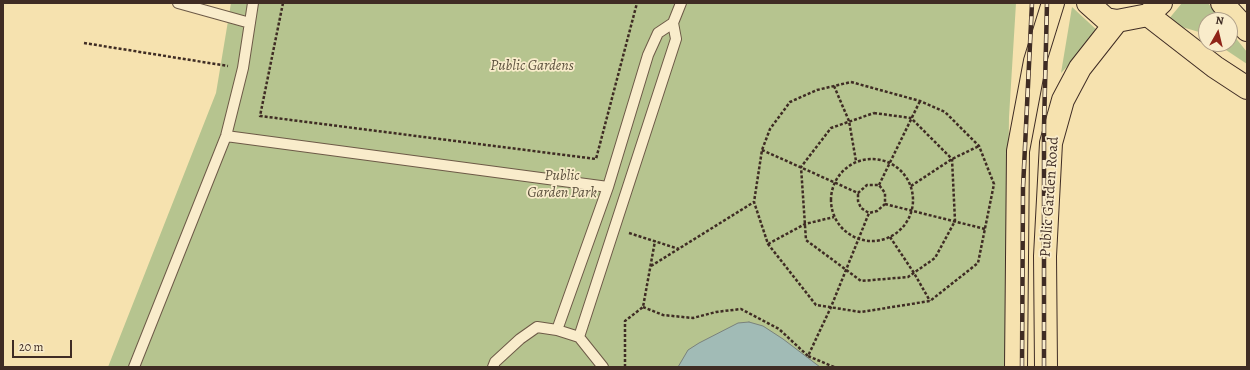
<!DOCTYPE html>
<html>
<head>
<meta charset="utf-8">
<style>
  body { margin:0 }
  #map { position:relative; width:1250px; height:370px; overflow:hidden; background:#f6e2af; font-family:Alegreya,serif }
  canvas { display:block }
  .frame { position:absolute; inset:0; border:4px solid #3f2c24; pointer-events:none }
  .north { position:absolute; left:1198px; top:12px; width:40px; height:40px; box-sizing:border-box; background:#f9eccb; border:1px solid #af9f88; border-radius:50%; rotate:8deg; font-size:11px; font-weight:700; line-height:16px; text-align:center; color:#3f2c24 }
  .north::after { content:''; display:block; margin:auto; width:14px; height:18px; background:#8f2418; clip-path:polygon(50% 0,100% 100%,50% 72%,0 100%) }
  .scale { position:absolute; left:12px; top:340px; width:60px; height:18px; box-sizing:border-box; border:2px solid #3f2c24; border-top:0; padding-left:5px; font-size:12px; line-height:14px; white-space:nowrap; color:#3f2c24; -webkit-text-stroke:3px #f9eccb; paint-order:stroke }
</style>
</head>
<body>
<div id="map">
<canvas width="1250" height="370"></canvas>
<div class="frame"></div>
<div class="north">N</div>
<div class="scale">20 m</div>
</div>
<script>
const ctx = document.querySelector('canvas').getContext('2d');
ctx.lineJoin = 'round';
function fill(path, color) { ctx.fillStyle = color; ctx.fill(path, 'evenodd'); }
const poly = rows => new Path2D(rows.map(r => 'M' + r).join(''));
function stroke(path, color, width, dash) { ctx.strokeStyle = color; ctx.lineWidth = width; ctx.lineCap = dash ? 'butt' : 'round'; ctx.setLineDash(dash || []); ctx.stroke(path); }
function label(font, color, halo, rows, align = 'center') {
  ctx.font = font + ' Alegreya,serif'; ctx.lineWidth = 3.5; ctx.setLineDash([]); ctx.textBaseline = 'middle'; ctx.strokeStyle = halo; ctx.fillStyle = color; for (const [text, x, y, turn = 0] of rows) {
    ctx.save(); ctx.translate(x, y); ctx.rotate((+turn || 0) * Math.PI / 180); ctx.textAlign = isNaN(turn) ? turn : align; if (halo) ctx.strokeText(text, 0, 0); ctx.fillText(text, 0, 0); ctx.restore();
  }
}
fill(poly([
  [231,3,1016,3,1009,117,1006,343,1004,367,108,367,216,93],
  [1182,3,1208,3,1221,20,1206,20,1206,37,1199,32,1172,24,1168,20],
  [1072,7,1100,33,1061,73],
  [1230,31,1247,52,1247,64,1217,44,1230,44]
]), '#b6c48f');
const water = poly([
  [749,322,763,326,783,339,820,367,678,367,688,350,699,343,738,323,749,322]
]);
fill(water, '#a1bbb6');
stroke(water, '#7a827c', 1);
const service = poly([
  [178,3,250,23],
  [226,136,608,187],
  [557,330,608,187,648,55,658,33,673,23],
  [579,337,676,39,673,23,681,3],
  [134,367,226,136,243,68,253,3],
  [493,367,495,362,520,339,537,327,557,330,579,337,603,367]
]);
const primary = poly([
  [1222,3,1247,30],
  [1148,15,1215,67,1247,88]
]);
const trunk = poly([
  [1088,3,1106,19,1117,21,1148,15,1161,3],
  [1016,367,1018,151,1035,61,1053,3],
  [1046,367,1045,256,1051,143,1063,100,1080,68,1117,21]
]);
stroke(service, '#6d5a47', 12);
stroke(primary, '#3f2c24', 24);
stroke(trunk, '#3f2c24', 24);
stroke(poly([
  [283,3,260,116,596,159,637,3],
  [84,43,228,66],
  [851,82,920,101,945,112,979,146,994,184,978,263,930,301,861,312,816,305,768,244,754,202,762,150,770,129,790,102,817,90,851,82],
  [834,86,849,121,856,161],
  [874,113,911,118,952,159,955,221,935,258,908,277,861,281,806,240,801,167,831,128,874,113],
  [762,150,858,193,867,185,879,185,885,193,885,204,877,211,869,213,861,208,858,201,858,193],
  '831 200a41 41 0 1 1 82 0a41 41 0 1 1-82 0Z',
  [879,185,920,101],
  [911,186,952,159,979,146],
  [885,204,985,229],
  [629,233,679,249],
  [890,237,914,273,930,301],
  [768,244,805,224,834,217],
  [651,266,754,202],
  [643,307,663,315,693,318,716,312,741,309,779,329,808,356],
  [625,367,625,321,643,307,655,241],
  [834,367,808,356,831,307,869,213]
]), '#3f2c24', 2.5, [3, 2]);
stroke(service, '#f9eccb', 10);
stroke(primary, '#f6e2af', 22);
stroke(trunk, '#f6e2af', 22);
const rail = poly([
  [1022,367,1023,188,1032,3],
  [1044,367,1044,127,1047,3]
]);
stroke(rail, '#3f2c24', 4.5);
stroke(rail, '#f9eccb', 3, [9]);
label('italic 15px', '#5d523f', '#f9eccb', [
  ["Public Gardens",532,66],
  ["Public",562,176],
  ["Garden Park",562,193]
]);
label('15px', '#3f2c24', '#f9eccb', [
  ["Public Garden Road",1050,197,-86]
]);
</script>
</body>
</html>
